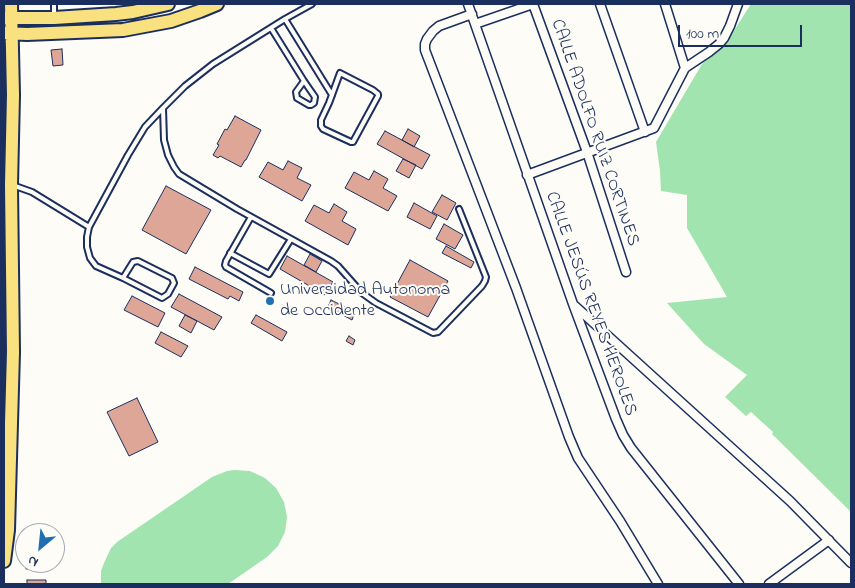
<!DOCTYPE html>
<html>
<head>
<meta charset="utf-8">
<style>
  body { margin:0 }
  #map { position:relative; width:855px; height:588px; overflow:hidden; background:#fdfcf7; font-family:"Indie Flower",sans-serif }
  canvas { display:block }
  .frame { position:absolute; inset:0; border:5px solid #1b2f5e; pointer-events:none }
  .north { position:absolute; left:15px; top:523px; width:50px; height:50px; box-sizing:border-box; background:#fdfcf7; border:1px solid #a3aaba; border-radius:50%; rotate:208deg; font-size:14px; font-weight:700; line-height:20px; text-align:center; color:#1b2f5e }
  .north::after { content:''; display:block; margin:auto; width:18px; height:22px; background:#1f6fb2; clip-path:polygon(50% 0,100% 100%,50% 72%,0 100%) }
  .scale { position:absolute; left:678px; top:25px; width:124px; height:22px; box-sizing:border-box; border:2px solid #1b2f5e; border-top:0; padding-left:6px; font-size:15px; line-height:18px; white-space:nowrap; color:#1b2f5e; -webkit-text-stroke:4px #fdfcf7; paint-order:stroke }
</style>
</head>
<body>
<div id="map">
<canvas width="855" height="588"></canvas>
<div class="frame"></div>
<div class="north">N</div>
<div class="scale">100 m</div>
</div>
<script>
const ctx = document.querySelector('canvas').getContext('2d');
ctx.lineJoin = 'round';
function fill(path, color) { ctx.fillStyle = color; ctx.fill(path, 'evenodd'); }
const poly = rows => new Path2D(rows.map(r => 'M' + r).join(''));
function stroke(path, color, width, dash) { ctx.strokeStyle = color; ctx.lineWidth = width; ctx.lineCap = dash ? 'butt' : 'round'; ctx.setLineDash(dash || []); ctx.stroke(path); }
function label(font, color, halo, rows, align = 'center') {
  ctx.font = font + ' "Indie Flower",sans-serif'; ctx.lineWidth = 4; ctx.setLineDash([]); ctx.textBaseline = 'middle'; ctx.strokeStyle = halo; ctx.fillStyle = color; for (const [text, x, y, turn = 0] of rows) {
    ctx.save(); ctx.translate(x, y); ctx.rotate((+turn || 0) * Math.PI / 180); ctx.textAlign = isNaN(turn) ? turn : align; if (halo) ctx.strokeText(text, 0, 0); ctx.fillText(text, 0, 0); ctx.restore();
  }
}
fill(poly([
  [751,4,851,4,851,509,850,511,772,434,773,432,751,412,746,416,725,397,747,375,704,344,667,303,727,297,687,228,687,195,661,191,660,171,656,142,702,64,726,43],
  [234,470,250,471,265,478,276,488,284,502,287,517,285,532,278,546,267,557,228,584,101,584,101,571,104,563,111,548,117,542,212,477,227,471]
]), '#a1e4af');
const building = poly([
  [62,49,63,65,53,66,51,50,62,49],
  [235,116,261,130,246,160,245,160,241,167,220,156,218,158,213,155,219,145,217,144,225,129,227,130,235,116],
  [408,129,420,136,414,147,402,140,408,129],
  [385,131,430,155,422,169,377,144,385,131],
  [403,159,416,165,409,178,396,171,403,159],
  [288,161,302,168,297,178,311,185,302,201,259,177,268,162,283,170,288,161],
  [374,171,388,179,383,188,397,196,388,211,345,188,354,172,369,180,374,171],
  [166,186,211,210,186,254,142,230,166,186],
  [442,195,456,203,447,220,432,212,442,195],
  [414,203,437,216,430,229,407,217,414,203],
  [334,204,347,212,342,221,356,229,348,245,305,221,314,205,329,213,334,204],
  [444,224,463,235,455,249,436,239,444,224],
  [446,246,474,262,471,268,442,253,446,246],
  [310,254,322,261,316,272,304,265,310,254],
  [287,256,333,282,325,295,280,269,287,256],
  [410,260,448,281,428,317,390,297,410,260],
  [195,267,243,292,239,301,230,296,228,299,189,279,195,267],
  [179,294,222,317,214,330,171,307,179,294],
  [132,296,165,313,158,327,124,310,132,296],
  [331,300,355,312,352,320,328,307,331,300],
  [185,315,197,321,191,333,179,326,185,315],
  [256,315,287,332,282,341,251,323,256,315],
  [161,332,188,346,181,357,155,343,161,332],
  [349,336,355,340,353,345,346,341,349,336],
  [137,398,158,442,129,456,107,412,137,398],
  [26,563,32,563,32,569,26,569,26,563],
  [40,563,48,563,48,569,40,569,40,563],
  [27,580,46,580,46,584,27,584,27,580]
]);
fill(building, '#dea696');
stroke(building, '#1b2f5e', 1);
const service = poly([
  [54,4,54,15],
  [312,4,285,19,213,64,185,86,163,108,164,140,168,155,174,167,179,174,237,209,331,261,338,266,362,293,376,303,433,333,438,332,482,286,485,281,486,277,459,209],
  [285,19,332,95],
  [271,28,304,81,306,84,315,97,314,103,311,105,309,105,297,98,296,92,304,81],
  [340,73,373,90,378,94,378,96,353,142,351,142,323,129,321,126,321,120,329,103,340,73],
  [15,186,32,192,89,227],
  [251,217,226,261,225,265,226,267,271,293],
  [230,253,269,274,291,239],
  [123,278,133,262,138,261,172,278,174,283,168,294,162,298,123,278,96,266,90,258,87,247,87,237,89,227,128,155,145,127,163,108]
]);
const minor = poly([
  [468,4,573,304,616,419,623,435,631,448,739,584],
  [533,4,587,152,626,272],
  [600,4,645,132],
  [665,4,685,68],
  [472,14,439,26,433,31,427,39,425,44,425,50,516,288,569,437,578,458,620,521,658,584],
  [475,24,533,4],
  [527,175,654,128,685,68,709,52,719,44,724,38,730,26,738,4],
  [575,306,790,501,851,563],
  [769,584,829,540]
]);
const primary = poly([
  [4,18,54,18,116,14,133,12,168,4],
  [4,33,27,34,123,30,171,21,200,11,217,4],
  [4,561,8,530,13,352,11,185,13,95,11,4]
]);
stroke(service, '#1b2f5e', 8);
stroke(minor, '#1b2f5e', 11);
stroke(primary, '#1b2f5e', 16);
stroke(service, '#fdfcf7', 4);
stroke(minor, '#fdfcf7', 8);
stroke(primary, '#fae180', 12);
for (const [x, y, r, color] of [
  [270,301,5,"#1f6fb2"]
]) { const dot = new Path2D(); dot.arc(x, y, r, 0, 2 * Math.PI); ctx.fillStyle = color; ctx.fill(dot); stroke(dot, '#fdfcf7', 2); }
label('18px', '#1b2f5e', '#fdfcf7', [
  ["CALLE ADOLFO RUIZ CORTINES",594,133,71],
  ["CALLE JESÚS REYES HEROLES",590,304,70]
]);
label('18px', '#1b2f5e', '#fdfcf7', [
  ["Universidad Autonoma",280,291],
  ["de Occidente",280,312]
], 'left');
</script>
</body>
</html>
